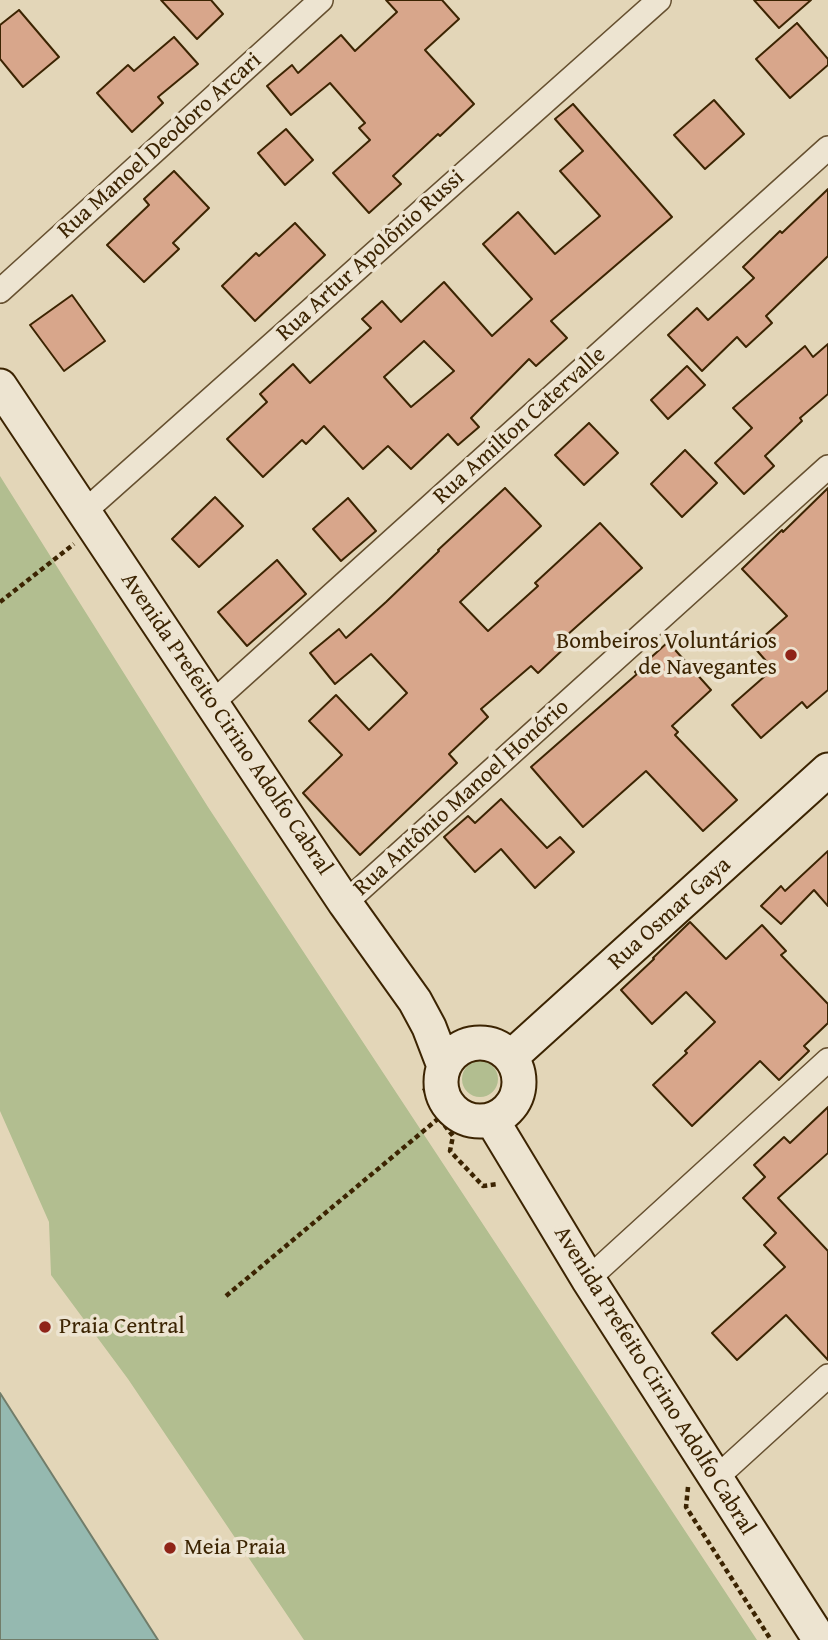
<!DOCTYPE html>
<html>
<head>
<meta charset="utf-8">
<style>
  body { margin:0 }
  canvas { display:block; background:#e3d6b8 }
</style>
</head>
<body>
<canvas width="828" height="1640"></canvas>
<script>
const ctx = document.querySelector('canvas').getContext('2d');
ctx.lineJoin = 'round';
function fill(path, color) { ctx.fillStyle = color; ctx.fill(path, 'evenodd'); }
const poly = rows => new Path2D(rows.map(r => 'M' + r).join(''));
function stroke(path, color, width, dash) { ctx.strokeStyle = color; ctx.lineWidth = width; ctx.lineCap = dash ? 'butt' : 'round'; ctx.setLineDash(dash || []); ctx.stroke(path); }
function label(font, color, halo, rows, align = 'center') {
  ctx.font = font + ' "Gentium Book Plus",serif'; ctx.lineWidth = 7; ctx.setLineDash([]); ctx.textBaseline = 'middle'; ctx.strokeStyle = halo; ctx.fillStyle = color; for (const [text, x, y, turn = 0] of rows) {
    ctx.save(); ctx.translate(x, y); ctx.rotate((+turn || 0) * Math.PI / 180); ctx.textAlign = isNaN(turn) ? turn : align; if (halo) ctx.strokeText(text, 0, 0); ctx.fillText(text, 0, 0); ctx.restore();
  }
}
fill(poly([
  [0,476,208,807,757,1640,304,1640,128,1379,51,1275,49,1222,0,1111],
  '462 1079a18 18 0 1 1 36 0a18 18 0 1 1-36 0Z'
]), '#b2be90');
const water = poly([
  [0,1393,158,1640,0,1640,0,1393]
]);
fill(water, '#95b9b0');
stroke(water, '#717d6a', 2);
const building = poly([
  [161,0,211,0,223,14,197,39,161,0],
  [386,0,442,0,459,19,425,50,474,104,440,136,438,134,393,176,401,184,369,213,333,173,370,140,359,128,365,123,330,83,291,115,267,86,292,65,298,73,341,35,355,51,397,12,386,0],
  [754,0,811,0,779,28,754,0],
  [19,10,59,57,23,87,0,59,0,25,19,10],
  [797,23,828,59,828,65,790,98,756,59,797,23],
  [174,37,198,64,158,97,163,103,132,132,97,93,128,65,134,71,174,37],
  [714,100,744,134,705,169,674,135,714,100],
  [573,104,672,217,551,321,567,338,536,366,529,359,471,418,479,427,458,445,448,434,411,469,388,446,363,469,324,426,306,444,302,440,263,477,227,439,267,402,260,394,293,364,310,383,371,328,362,319,382,301,401,322,444,282,492,336,532,299,483,244,518,212,555,254,600,216,560,171,583,151,555,119,573,104],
  [424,341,454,371,411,407,384,377,424,341],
  [286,129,313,160,285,185,258,153,286,129],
  [174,171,209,208,173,243,179,249,144,282,107,245,149,205,144,199,174,171],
  [828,189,828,256,766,316,772,323,746,347,737,337,702,371,668,335,697,308,708,320,754,278,743,267,780,231,782,233,828,189],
  [295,223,325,255,255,321,222,286,256,253,259,256,295,223],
  [72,295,105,341,64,371,30,325,72,295],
  [828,344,828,394,800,418,802,421,765,456,774,466,744,494,715,463,752,428,733,408,805,346,813,357,828,344],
  [687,366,705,385,668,419,651,400,687,366],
  [589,423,618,453,584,485,555,455,589,423],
  [685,450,717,483,682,517,651,484,685,450],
  [505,488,541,526,460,602,488,631,538,586,535,583,600,523,642,568,566,636,571,642,538,673,531,666,481,709,488,717,449,754,457,763,360,855,303,793,342,755,309,721,336,695,369,730,407,693,371,654,335,684,310,653,339,629,346,638,386,602,439,551,438,550,505,488],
  [828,488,828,690,807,708,802,702,761,738,732,705,773,669,753,646,787,616,742,569,782,530,783,532,828,488],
  [215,497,243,526,199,567,172,539,215,497],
  [348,498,376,531,341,561,313,529,348,498],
  [277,560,306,594,247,646,218,612,277,560],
  [668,642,711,690,672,726,678,732,675,735,737,800,703,831,646,771,583,827,531,767,637,674,635,672,668,642],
  [501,799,547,848,560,837,574,852,535,888,501,849,475,872,444,837,468,816,475,823,501,799],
  [828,851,828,906,814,890,781,924,761,906,781,886,785,891,828,851],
  [690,922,726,959,762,925,786,951,781,955,828,1004,828,1023,804,1046,809,1051,779,1080,760,1061,692,1126,653,1085,687,1053,685,1051,715,1022,686,992,652,1024,621,990,654,959,653,958,690,922],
  [828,1107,828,1153,778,1198,828,1251,828,1360,786,1315,737,1360,712,1333,785,1267,764,1245,776,1233,743,1198,765,1177,754,1165,784,1137,790,1143,828,1107]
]);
fill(building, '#d8a68b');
stroke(building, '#3c2402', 2);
const street = poly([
  [0,291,321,0],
  [84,512,659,0],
  [212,703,828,148],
  [345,903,828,467],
  [588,1279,828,1060],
  [715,1479,828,1376]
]);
const secondary = poly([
  [0,386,345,903,415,1001,429,1027,444,1066],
  '441 1082a39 39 0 1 1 78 0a39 39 0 1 1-78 0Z',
  [511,1057,828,770],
  [492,1120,588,1279,820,1640]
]);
stroke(street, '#665030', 26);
stroke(secondary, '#3c2402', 37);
stroke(poly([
  [0,602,74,544],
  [424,1088,439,1118,453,1136,450,1151,483,1186,498,1184],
  [226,1296,439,1118],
  [688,1487,686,1507,771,1640]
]), '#3c2402', 4.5, [5, 3.5]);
stroke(street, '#ede4d1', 23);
stroke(secondary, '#ede4d1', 33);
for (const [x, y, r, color] of [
  [791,655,7,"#8f2418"],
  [45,1327,7,"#8f2418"],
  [170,1548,7,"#8f2418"]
]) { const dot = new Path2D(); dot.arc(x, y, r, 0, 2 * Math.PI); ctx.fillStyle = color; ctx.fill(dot); stroke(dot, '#ede4d1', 2.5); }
label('23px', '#3c2402', '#ede4d1', [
  ["Rua Manoel Deodoro Arcari",160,146,-42],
  ["Rua Artur Apolônio Russi",371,256,-42],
  ["Rua Amilton Catervalle",520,426,-42],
  ["Avenida Prefeito Cirino Adolfo Cabral",226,724,56],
  ["Rua Antônio Manoel Honório",462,798,-42],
  ["Rua Osmar Gaya",670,914,-42],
  ["Avenida Prefeito Cirino Adolfo Cabral",654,1381,58]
]);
label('23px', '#3c2402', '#ede4d1', [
  ["Bombeiros Voluntários",777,642,"right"],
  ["de Navegantes",777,668,"right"],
  ["Praia Central",59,1327],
  ["Meia Praia",184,1548]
], 'left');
</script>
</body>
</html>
